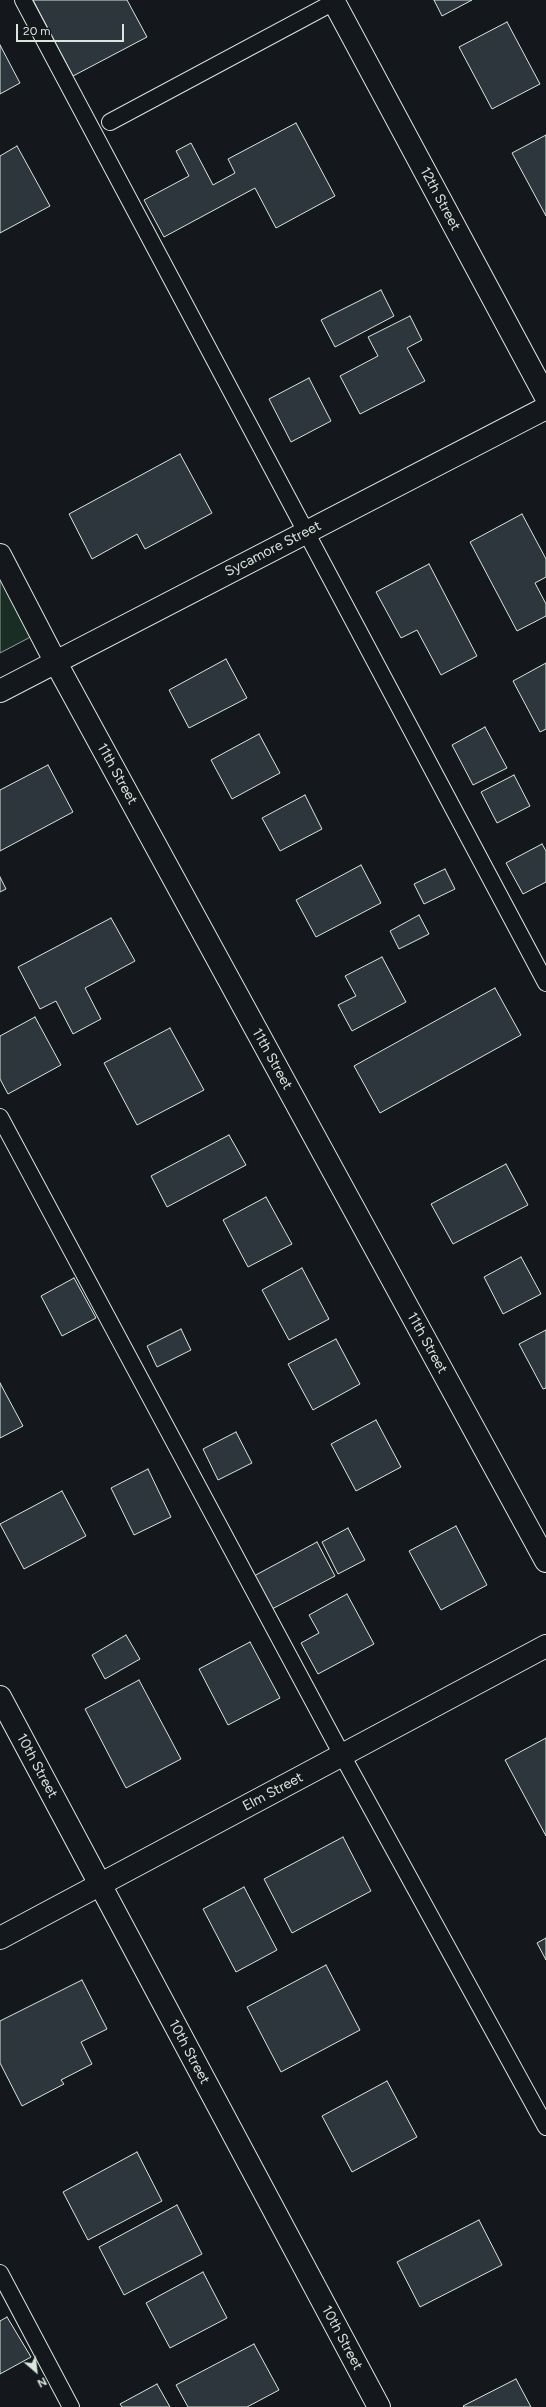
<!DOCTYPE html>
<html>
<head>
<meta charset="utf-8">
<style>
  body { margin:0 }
  #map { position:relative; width:546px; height:2407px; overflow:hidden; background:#14181c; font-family:Figtree,sans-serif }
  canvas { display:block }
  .north { position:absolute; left:16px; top:2351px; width:40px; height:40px; -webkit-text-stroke:3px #14181c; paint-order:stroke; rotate:152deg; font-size:11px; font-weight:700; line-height:16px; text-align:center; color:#d8e6dc }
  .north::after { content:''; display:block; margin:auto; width:14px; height:18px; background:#d8e6dc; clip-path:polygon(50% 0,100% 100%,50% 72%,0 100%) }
  .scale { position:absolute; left:16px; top:24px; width:108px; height:18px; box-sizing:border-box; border:2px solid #d8e6dc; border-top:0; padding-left:5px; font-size:12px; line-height:14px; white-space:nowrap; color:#d8e6dc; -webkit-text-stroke:3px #14181c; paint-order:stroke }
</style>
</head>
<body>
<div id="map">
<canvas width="546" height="2407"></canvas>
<div class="north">N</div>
<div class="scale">20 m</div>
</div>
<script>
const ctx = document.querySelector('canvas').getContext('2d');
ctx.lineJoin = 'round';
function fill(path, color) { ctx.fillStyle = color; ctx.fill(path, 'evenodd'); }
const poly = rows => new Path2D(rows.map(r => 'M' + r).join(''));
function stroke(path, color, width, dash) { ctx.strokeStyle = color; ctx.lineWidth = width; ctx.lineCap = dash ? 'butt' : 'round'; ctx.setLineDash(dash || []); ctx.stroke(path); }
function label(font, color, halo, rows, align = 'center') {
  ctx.font = font + ' Figtree,sans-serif'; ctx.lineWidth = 3; ctx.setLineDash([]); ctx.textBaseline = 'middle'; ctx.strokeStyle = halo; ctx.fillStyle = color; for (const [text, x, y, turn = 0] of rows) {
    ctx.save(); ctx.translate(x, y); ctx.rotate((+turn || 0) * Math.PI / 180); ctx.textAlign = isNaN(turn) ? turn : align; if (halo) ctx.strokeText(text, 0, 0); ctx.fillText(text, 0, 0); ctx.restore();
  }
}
const green = poly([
  [0,555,40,632,0,653,0,555]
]);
fill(green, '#1a2d24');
stroke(green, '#939e99', 1);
const building = poly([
  [33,0,127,0,147,37,73,76,33,0],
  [434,0,472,0,442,16,434,0],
  [507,22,540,84,492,109,459,47,507,22],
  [0,45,20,83,0,94,0,45],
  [296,123,335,196,276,228,255,188,164,237,144,200,189,176,176,151,191,143,213,185,235,173,228,159,296,123],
  [546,135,546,216,512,153,546,135],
  [17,146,50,206,0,233,0,156,17,146],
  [381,290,394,316,335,347,321,320,381,290],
  [410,316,422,340,407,348,425,381,360,414,340,376,378,356,368,337,410,316],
  [309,378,331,421,291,442,269,399,309,378],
  [180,454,212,513,145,549,137,534,92,559,69,514,180,454],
  [522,514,546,559,546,577,535,583,546,604,546,616,517,631,470,542,522,514],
  [429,564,477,656,441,675,417,630,401,638,376,592,429,564],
  [226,659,247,698,189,728,169,690,226,659],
  [546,663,546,729,540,732,513,681,546,663],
  [485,727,507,768,473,785,452,745,485,727],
  [259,734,280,773,232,799,211,760,259,734],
  [48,765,73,812,0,851,0,790,48,765],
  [514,775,530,806,497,823,481,792,514,775],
  [305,795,322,829,280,851,262,818,305,795],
  [542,844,546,851,546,882,523,894,506,863,542,844],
  [361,865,381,903,316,937,296,900,361,865],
  [445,869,455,889,424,904,414,884,445,869],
  [0,877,6,889,0,892,0,877],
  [419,915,429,934,399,949,390,931,419,915],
  [111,918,135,961,85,988,101,1019,73,1034,56,1001,40,1009,18,967,111,918],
  [382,957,406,1002,352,1031,338,1005,356,996,345,976,382,957],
  [495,988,521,1035,380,1113,354,1066,495,988],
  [35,1017,61,1065,8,1094,0,1079,0,1036,35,1017],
  [170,1028,204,1090,137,1125,104,1063,170,1028],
  [229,1135,246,1165,167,1207,151,1176,229,1135],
  [506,1164,528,1205,453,1244,431,1204,506,1164],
  [266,1197,292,1244,248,1267,223,1220,266,1197],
  [521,1257,541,1294,503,1314,484,1277,521,1257],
  [302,1268,329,1319,289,1340,262,1290,302,1268],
  [74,1278,96,1318,62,1336,41,1296,74,1278],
  [181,1329,191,1350,157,1367,147,1346,181,1329],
  [546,1330,546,1388,543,1389,519,1344,546,1330],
  [336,1339,360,1384,313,1410,288,1364,336,1339],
  [0,1383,23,1426,0,1438,0,1383],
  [376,1420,401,1467,356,1491,331,1444,376,1420],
  [236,1432,252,1463,218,1480,203,1449,236,1432],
  [148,1469,171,1517,134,1535,111,1488,148,1469],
  [62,1491,86,1536,24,1569,0,1524,62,1491],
  [456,1526,487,1585,441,1610,409,1551,456,1526],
  [348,1528,365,1560,338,1574,322,1542,348,1528],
  [317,1542,335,1576,272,1609,254,1576,317,1542],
  [347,1594,374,1644,318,1674,301,1643,319,1633,309,1615,347,1594],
  [126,1635,140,1659,105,1679,92,1655,126,1635],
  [250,1642,280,1698,228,1725,199,1669,250,1642],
  [139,1680,181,1759,126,1788,85,1709,139,1680],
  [546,1738,546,1836,505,1760,546,1738],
  [343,1837,371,1891,292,1933,264,1879,343,1837],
  [244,1887,277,1950,236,1972,203,1909,244,1887],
  [546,1938,546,1960,537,1943,546,1938],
  [326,1965,360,2030,281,2072,247,2007,326,1965],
  [82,1980,107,2029,81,2042,92,2064,61,2080,64,2084,22,2106,0,2063,0,2021,82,1980],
  [387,2081,417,2137,352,2172,322,2116,387,2081],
  [137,2152,162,2201,88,2240,63,2192,137,2152],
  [177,2205,202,2254,124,2295,99,2247,177,2205],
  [479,2220,502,2265,420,2307,397,2262,479,2220],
  [203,2272,227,2318,170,2348,146,2303,203,2272],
  [7,2317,31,2357,0,2374,0,2321,7,2317],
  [254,2344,279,2390,247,2407,188,2407,176,2385,254,2344],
  [516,2379,531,2407,464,2407,463,2406,516,2379],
  [157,2384,170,2407,122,2407,120,2404,157,2384]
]);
fill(building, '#2c363c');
stroke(building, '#d8e6dc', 1);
const lane = poly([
  [23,0,546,983],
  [110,122,334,2],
  [0,1117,342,1755,546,2127],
  [0,2273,71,2407]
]);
const street = poly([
  [0,555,55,661,546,1561],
  [0,691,546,408],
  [0,1697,379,2407]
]);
const secondary = poly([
  [333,0,546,397],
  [0,1938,546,1646]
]);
stroke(lane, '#d8e6dc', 18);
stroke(street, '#d8e6dc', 24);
stroke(secondary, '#d8e6dc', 24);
stroke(lane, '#14181c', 16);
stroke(street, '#14181c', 22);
stroke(secondary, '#14181c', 22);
label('14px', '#d8e6dc', '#14181c', [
  ["12th Street",440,199,62],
  ["Sycamore Street",273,549,-27],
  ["11th Street",117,774,61],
  ["11th Street",272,1059,61],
  ["11th Street",427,1343,61],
  ["10th Street",37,1766,62],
  ["Elm Street",273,1792,-28],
  ["10th Street",189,2052,62],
  ["10th Street",342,2338,62]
]);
</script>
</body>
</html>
